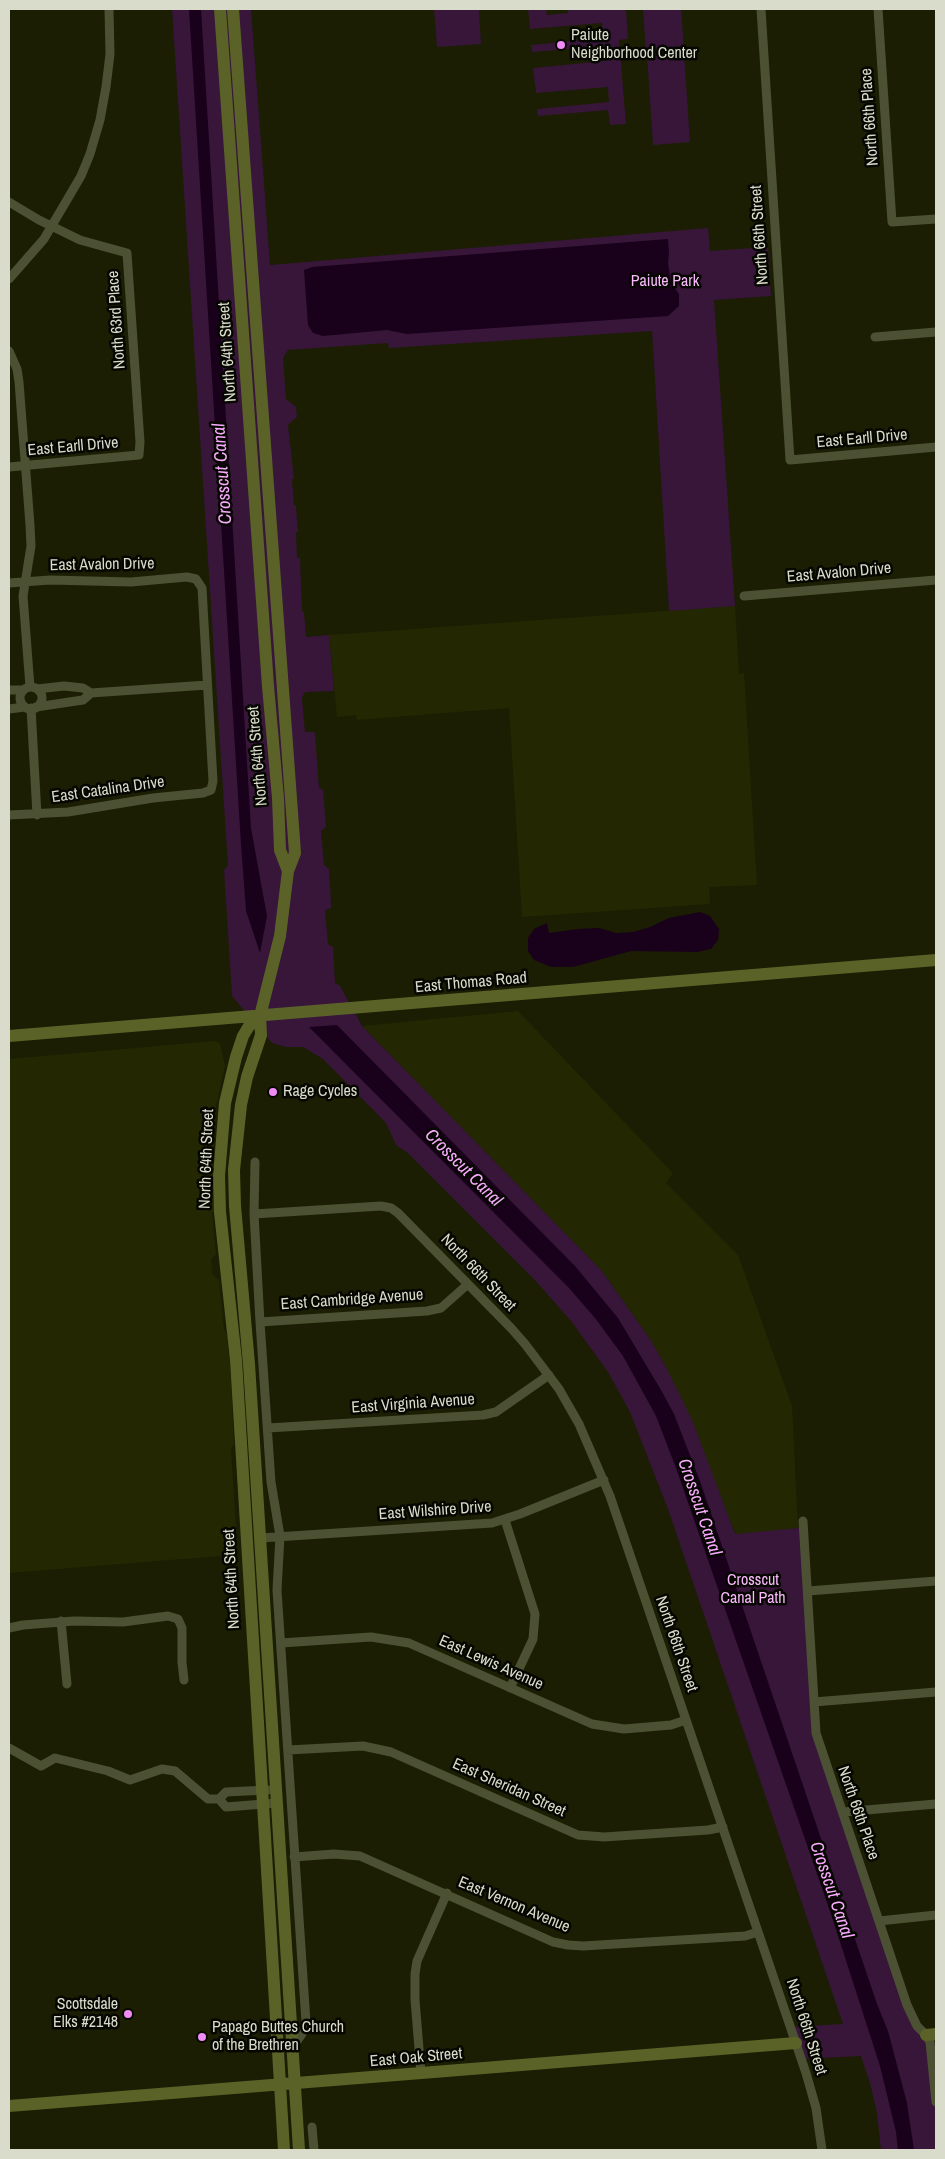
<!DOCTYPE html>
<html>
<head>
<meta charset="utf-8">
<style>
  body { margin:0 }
  #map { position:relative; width:945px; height:2159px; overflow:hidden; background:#1b1e02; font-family:"Archivo Narrow",sans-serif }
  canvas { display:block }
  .frame { position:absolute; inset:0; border:10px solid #d9dccb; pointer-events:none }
</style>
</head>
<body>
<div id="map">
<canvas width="945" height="2159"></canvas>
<div class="frame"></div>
</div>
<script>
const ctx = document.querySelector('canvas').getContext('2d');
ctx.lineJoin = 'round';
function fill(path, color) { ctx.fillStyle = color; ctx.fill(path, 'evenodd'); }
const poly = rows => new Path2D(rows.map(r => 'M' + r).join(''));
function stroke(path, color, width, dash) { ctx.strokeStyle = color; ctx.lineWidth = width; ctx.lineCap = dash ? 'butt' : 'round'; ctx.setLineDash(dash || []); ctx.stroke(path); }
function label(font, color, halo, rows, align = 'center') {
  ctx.font = font + ' "Archivo Narrow",sans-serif'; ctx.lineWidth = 5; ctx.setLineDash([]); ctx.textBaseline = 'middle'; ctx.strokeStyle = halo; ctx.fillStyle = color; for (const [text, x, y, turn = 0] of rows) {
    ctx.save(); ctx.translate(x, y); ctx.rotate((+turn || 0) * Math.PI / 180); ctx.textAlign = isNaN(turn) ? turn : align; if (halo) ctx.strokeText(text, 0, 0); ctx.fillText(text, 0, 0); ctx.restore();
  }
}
fill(poly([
  [735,606,739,674,744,673,757,885,709,887,710,904,522,917,509,708,357,720,356,715,337,717,329,635],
  [518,1011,673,1173,666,1183,738,1255,792,1406,798,1528,736,1535,666,1367,652,1342,602,1271,362,1026],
  [215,1041,220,1044,225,1066,216,1106,212,1182,214,1211,212,1213,216,1254,211,1260,212,1274,219,1280,224,1330,226,1331,230,1364,234,1445,231,1448,236,1528,231,1534,232,1555,9,1573,9,1059]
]), '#232802');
fill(poly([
  [172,9,251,9,270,265,708,228,710,251,768,247,771,296,714,300,735,606,669,611,652,331,389,348,388,343,288,350,283,358,286,399,296,407,297,417,288,425,294,479,292,479,294,505,296,506,298,532,296,533,297,558,300,558,302,611,304,612,306,637,329,635,334,691,305,692,302,698,305,732,314,732,315,734,319,788,323,790,326,827,321,831,324,865,329,869,331,904,331,908,325,910,328,944,333,947,335,983,340,986,362,1026,602,1271,652,1342,666,1367,693,1422,735,1534,798,1528,803,1521,816,1733,907,2005,926,2035,936,2102,936,2150,881,2150,877,2113,870,2083,861,2056,801,2059,790,2027,843,2024,668,1509,630,1412,608,1372,571,1321,534,1279,409,1154,396,1145,386,1123,323,1059,303,1047,286,1047,272,1043,232,996,224,870,228,866],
  [434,9,479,9,481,44,437,47],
  [528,9,546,9,547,15,568,13,568,9,626,9,628,39,619,40,626,124,610,125,608,110,538,116,537,109,609,102,608,87,536,93,533,68,604,61,602,46,532,52,531,45,603,38,602,23,530,29],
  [643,9,681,9,684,49,646,52],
  [684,53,690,142,653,145,647,55]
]), '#371639');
fill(poly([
  [189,9,201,9,251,828,267,916,260,953,246,911,241,844],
  [668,239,669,252,668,263,671,283,679,294,679,306,668,316,407,334,387,330,323,336,313,333,308,325,304,270,312,267],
  [700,912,710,916,719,929,718,940,711,949,697,952,631,951,573,967,551,967,534,960,528,951,528,938,534,929,547,923,549,933,578,929,599,928,616,933,633,932,650,927,669,918],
  [337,1025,575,1266,618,1318,661,1390,674,1414,700,1481,877,2004,888,2031,907,2103,914,2150,898,2150,896,2132,880,2066,831,1914,676,1468,656,1416,623,1356,595,1318,569,1288,309,1027]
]), '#19011b');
stroke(poly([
  [761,9,790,460,936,447],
  [878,9,892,222,936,219],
  [9,202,39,220,80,240,127,253,140,442,139,455,9,467],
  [9,279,44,239,81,176,90,154,100,120,106,87,110,54,109,9],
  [875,337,936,332],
  [9,351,17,369,19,382,30,525,31,546,23,596,30,687],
  [9,583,50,580,131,582,187,577,196,579,202,588,213,781,211,790,203,793,153,798,68,812,9,815],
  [744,596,936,580],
  '20 698a11 11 0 1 1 22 0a11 11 0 1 1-22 0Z',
  [37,689,64,686,83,688,91,693,207,685],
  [9,690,22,690],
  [36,707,83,700,91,693],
  [31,708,37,815],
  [9,709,25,707],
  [255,1162,254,1214,260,1322,271,1482,280,1536,277,1590,306,2022,302,2034,292,2048],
  [254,1214,381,1206,391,1208,398,1213,511,1328,525,1344,559,1389,579,1424,610,1496,806,2073,816,2108,822,2150],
  [260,1322,427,1311,441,1308,468,1284],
  [268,1428,483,1415,496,1412,549,1375],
  [505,1520,535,1614,533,1639,510,1688],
  [803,1521,816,1733,907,2005,917,2026,926,2035,930,2042,936,2102],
  [260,1538,492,1523,520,1514,604,1480],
  [808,1591,936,1581],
  [61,1621,67,1684],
  [9,1628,23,1625,74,1621,123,1622,168,1616,178,1619,182,1628,182,1662,184,1680],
  [281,1643,371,1637,409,1643,592,1724,624,1729,671,1725,686,1720],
  [814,1702,936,1692],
  [9,1748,41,1766,55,1758,108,1771,130,1780,162,1769,175,1771,208,1799,219,1799,226,1792,268,1790],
  [288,1750,363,1746,391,1752,578,1835,604,1837,708,1830,723,1827],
  [219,1799,226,1807,276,1803],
  [843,1812,936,1804],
  [294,1857,334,1854,360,1856,553,1942,568,1945,583,1946,713,1938,745,1936,758,1932],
  [879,1921,936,1915],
  [421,2073,415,2000,415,1974,417,1961,447,1893],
  [312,2127,314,2150]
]), '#4c5133', 9);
stroke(poly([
  [220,9,268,686,278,798,280,850,288,871],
  [233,9,295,853,288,871,280,936,260,1016,261,1035,247,1077,241,1105,234,1170,235,1206,249,1364,299,2150],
  [260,1016,249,1026,243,1036,236,1057,225,1103,219,1176,220,1212,236,1360,284,2150],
  [9,1036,936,960],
  [926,2035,936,2034],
  [9,2106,796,2043]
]), '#5b6228', 12);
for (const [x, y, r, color] of [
  [561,45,5,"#f08bf6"],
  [273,1092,5,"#f08bf6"],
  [128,2014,5,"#f08bf6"],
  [202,2037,5,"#f08bf6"]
]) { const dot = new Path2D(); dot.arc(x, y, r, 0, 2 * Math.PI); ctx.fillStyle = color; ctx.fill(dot); stroke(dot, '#060701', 2); }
label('16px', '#d9dccb', '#060701', [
  ["Paiute",571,36],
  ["Neighborhood Center",571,54],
  ["Rage Cycles",283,1092],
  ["Scottsdale",118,2005,"right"],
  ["Elks #2148",118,2023,"right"],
  ["Papago Buttes Church",212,2028],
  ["of the Brethren",212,2046]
], 'left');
label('16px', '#d9dccb', '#060701', [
  ["North 66th Place",870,117,-94],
  ["North 66th Street",760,235,-94],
  ["North 63rd Place",117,320,-94],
  ["North 64th Street",228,352,-94],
  ["East Earll Drive",862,439,-5],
  ["East Earll Drive",73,447,-5],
  ["East Avalon Drive",102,565,-1],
  ["East Avalon Drive",839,573,-5],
  ["North 64th Street",258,756,-95],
  ["East Catalina Drive",108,790,-8],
  ["East Thomas Road",471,983,-5],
  ["North 64th Street",207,1159,-88],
  ["North 66th Street",478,1273,46],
  ["East Cambridge Avenue",352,1300,-4],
  ["East Virginia Avenue",413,1404,-4],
  ["East Wilshire Drive",435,1511,-4],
  ["North 64th Street",232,1579,-93],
  ["North 66th Street",676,1644,71],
  ["East Lewis Avenue",491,1663,24],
  ["East Sheridan Street",509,1788,24],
  ["North 66th Place",858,1813,71],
  ["East Vernon Avenue",514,1905,23],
  ["North 66th Street",806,2027,72],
  ["East Oak Street",416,2058,-5]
]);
label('16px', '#fab9fd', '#060701', [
  ["Paiute Park",665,282],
  ["Crosscut",753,1581],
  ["Canal Path",753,1599]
]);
label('italic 18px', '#f9a9fe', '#060701', [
  ["Crosscut Canal",223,474,-94],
  ["Crosscut Canal",463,1168,45],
  ["Crosscut Canal",699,1507,71],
  ["Crosscut Canal",831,1890,71]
]);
</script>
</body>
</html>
